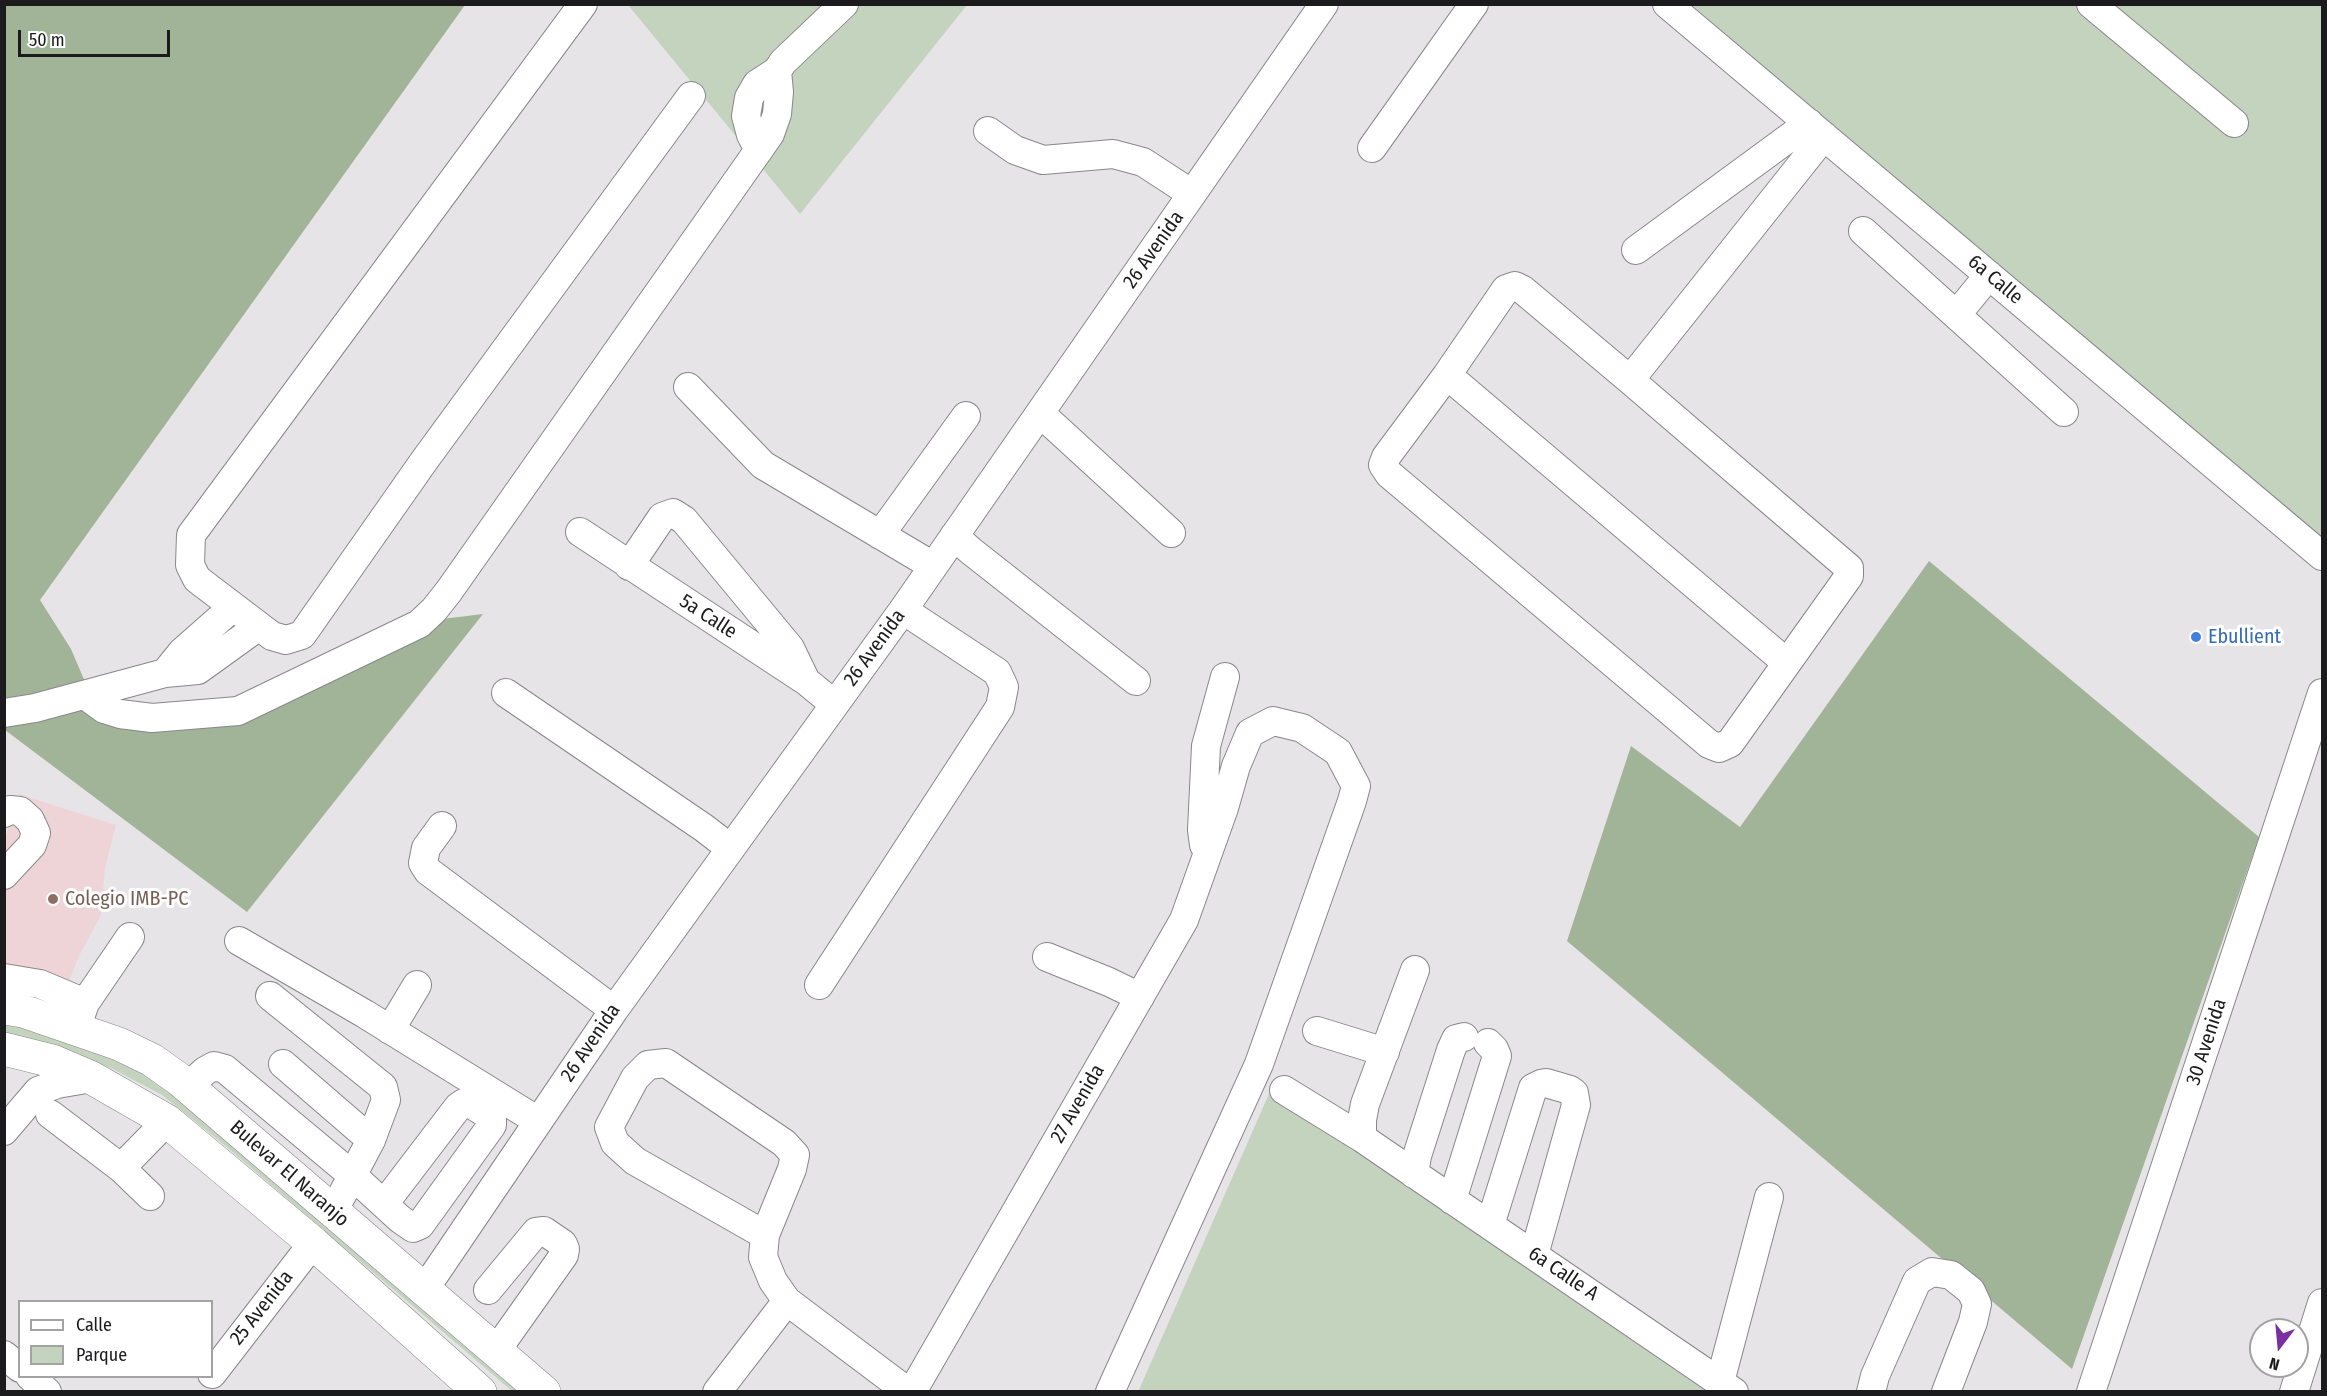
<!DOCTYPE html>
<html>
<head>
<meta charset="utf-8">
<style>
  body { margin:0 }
  #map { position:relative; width:2327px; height:1396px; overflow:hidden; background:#e7e4e8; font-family:"Fira Sans Condensed",sans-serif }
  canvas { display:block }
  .frame { position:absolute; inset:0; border:6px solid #1b1a1c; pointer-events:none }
  .legend { position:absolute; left:18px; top:1300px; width:195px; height:78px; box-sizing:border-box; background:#fff; border:2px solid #a4a3a4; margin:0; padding:8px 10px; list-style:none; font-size:18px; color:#1b1a1c }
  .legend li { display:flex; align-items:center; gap:12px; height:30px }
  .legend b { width:30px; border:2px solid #a4a3a4 }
  .north { position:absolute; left:2249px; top:1318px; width:60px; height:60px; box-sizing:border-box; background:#fff; border:2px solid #a4a3a4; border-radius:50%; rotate:196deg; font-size:16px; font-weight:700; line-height:24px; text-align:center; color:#1b1a1c }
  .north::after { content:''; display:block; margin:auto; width:21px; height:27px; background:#7b30a2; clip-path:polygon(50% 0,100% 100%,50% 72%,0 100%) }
  .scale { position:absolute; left:18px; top:30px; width:152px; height:27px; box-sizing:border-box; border:3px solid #1b1a1c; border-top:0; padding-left:8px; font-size:18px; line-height:21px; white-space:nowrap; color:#1b1a1c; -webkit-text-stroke:4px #fff; paint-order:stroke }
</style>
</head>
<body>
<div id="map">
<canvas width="2327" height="1396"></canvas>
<div class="frame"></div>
<ul class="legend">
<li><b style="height:8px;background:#fff"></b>Calle</li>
<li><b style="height:16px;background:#c4d3bd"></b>Parque</li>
</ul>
<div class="north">N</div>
<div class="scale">50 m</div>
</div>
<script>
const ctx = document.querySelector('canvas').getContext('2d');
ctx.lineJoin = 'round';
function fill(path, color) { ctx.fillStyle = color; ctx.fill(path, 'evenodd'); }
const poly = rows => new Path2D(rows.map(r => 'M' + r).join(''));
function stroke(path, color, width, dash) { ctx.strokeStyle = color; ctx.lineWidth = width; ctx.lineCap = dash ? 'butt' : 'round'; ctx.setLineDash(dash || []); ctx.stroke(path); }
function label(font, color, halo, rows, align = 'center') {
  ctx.font = font + ' "Fira Sans Condensed",sans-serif'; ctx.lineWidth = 6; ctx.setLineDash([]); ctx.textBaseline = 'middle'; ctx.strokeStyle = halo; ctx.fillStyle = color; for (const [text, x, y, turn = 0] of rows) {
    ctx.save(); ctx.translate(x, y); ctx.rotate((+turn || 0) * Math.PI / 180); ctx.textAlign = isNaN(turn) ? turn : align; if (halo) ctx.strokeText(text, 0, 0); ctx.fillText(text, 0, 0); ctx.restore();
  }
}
fill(poly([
  [19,794,116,825,105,868,101,915,79,956,61,1001,5,986,5,839]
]), '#efd4d7');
fill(poly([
  [628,5,967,5,800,214],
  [1692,5,2322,5,2322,553],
  [4,1025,35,1028,142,1070,175,1092,527,1391,512,1391,222,1143,162,1095,113,1069,62,1048,5,1038],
  [1272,1087,1721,1392,1138,1392]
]), '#c4d3bd');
fill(poly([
  [4,5,465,5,40,600,71,649,97,710,224,725,426,621,483,614,247,912,5,730],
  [1929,561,2259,837,2072,1369,1567,941,1631,746,1740,827]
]), '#a1b497');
const minor = poly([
  [583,4,191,535,190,565,197,579,272,636,286,640,302,635,424,461,691,96],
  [1667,4,2322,556],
  [2091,4,2234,123],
  [988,131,1015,150,1043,160,1113,154,1143,162,1192,194],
  [1372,148,1474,4],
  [759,150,751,135,746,116,749,98,757,84,777,71,783,62,844,4],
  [1863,231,2064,412],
  [1636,250,1809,123],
  [1515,286,1523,290,1630,380,1849,568,1849,576,1730,743,1719,748,1709,744,1389,474,1383,465,1386,457,1447,375,1506,289,1515,286],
  [1957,314,1989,275],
  [1447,375,1787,663],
  [1630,380,1824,136],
  [688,387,763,465,933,566],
  [1040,413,1171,533],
  [580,532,806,681,834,704],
  [880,535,966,416],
  [954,536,971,551,1136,681],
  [629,566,662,517,673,513,684,520,790,648,806,681],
  [165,673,182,652,233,607],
  [506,693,704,828,730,848],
  [85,695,104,709,120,714,152,718,238,711,419,624,434,610,449,591,770,134,777,114,779,92,777,71],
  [4,713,35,708,165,673,198,670,259,626],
  [4,813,10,810,20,811,30,820,36,833,32,845,4,875],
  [442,826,426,848,423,863,428,871,614,1010],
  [1204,845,1202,830,1206,746,1225,677],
  [239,941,365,1014,538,1121],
  [1047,957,1109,982,1140,997],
  [4,978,40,984,85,1003,76,1029],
  [819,985,1000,707,1004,687,997,672,903,610],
  [270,996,383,1087,386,1100,371,1140,333,1212],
  [85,1003,130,937],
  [390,1030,417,985],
  [1317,1031,1385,1052],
  [283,1064,371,1140],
  [188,1087,205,1071,214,1066,225,1069,352,1175,400,1219,413,1228,420,1225,492,1125,492,1117,471,1104,464,1103,458,1107,384,1204],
  [1284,1090,1362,1138,1734,1392],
  [50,1114,121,1168,150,1196],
  [4,1131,38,1091,57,1084,92,1078],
  [1362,1138,1362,1120,1365,1104,1415,970],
  [121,1168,167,1121],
  [1414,1174,1417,1156,1451,1050,1456,1039,1464,1037],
  [1452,1200,1497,1056,1494,1049,1488,1043],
  [1490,1225,1533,1088,1541,1084,1546,1083,1570,1090,1574,1093,1576,1105,1534,1255],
  [765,1235,635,1161,615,1143,609,1127,635,1078,648,1065,666,1063,784,1143,795,1155,792,1169,765,1235,763,1257,773,1281,787,1301,908,1392],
  [424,1290,614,1010,903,610,1324,4],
  [488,1290,536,1232,544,1231,563,1244,565,1249,564,1255,496,1351],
  [4,1355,20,1368],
  [212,1374,313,1243],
  [30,1376,47,1392],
  [1720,1382,1769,1197],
  [717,1392,787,1301],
  [912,1392,1184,920,1224,808,1236,766,1250,733,1273,721,1302,728,1338,752,1356,786,1352,801,1259,1064,1110,1392],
  [1871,1392,1875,1376,1917,1281,1932,1272,1951,1275,1971,1291,1977,1304,1973,1322,1946,1392],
  [2091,1392,2322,693],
  [2294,1392,2322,1303]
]);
const major = poly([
  [4,1008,23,1011,119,1044,152,1060,180,1080,544,1392],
  [4,1049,52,1061,92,1078,167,1121,313,1243,480,1392]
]);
stroke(minor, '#89878a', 30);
stroke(major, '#89878a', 34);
stroke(minor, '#fff', 28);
stroke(major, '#fff', 33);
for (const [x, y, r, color] of [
  [2196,637,6,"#3f7fe0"],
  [53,899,6,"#8d6e63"]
]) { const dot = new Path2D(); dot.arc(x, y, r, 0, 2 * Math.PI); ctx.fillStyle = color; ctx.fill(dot); stroke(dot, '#fff', 2); }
label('20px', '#1b1a1c', '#fff', [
  ["26 Avenida",1154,250,-55],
  ["6a Calle",1995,280,40],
  ["5a Calle",708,617,33],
  ["26 Avenida",875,648,-54],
  ["30 Avenida",2207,1042,-72],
  ["26 Avenida",591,1043,-56],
  ["27 Avenida",1078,1104,-60],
  ["Bulevar El Naranjo",289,1174,41],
  ["6a Calle A",1563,1274,34],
  ["25 Avenida",262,1308,-52]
]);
label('20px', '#366cbe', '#fff', [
  ["Ebullient",2208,637]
], 'left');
label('20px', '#785e54', '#fff', [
  ["Colegio IMB-PC",65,899]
], 'left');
</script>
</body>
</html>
